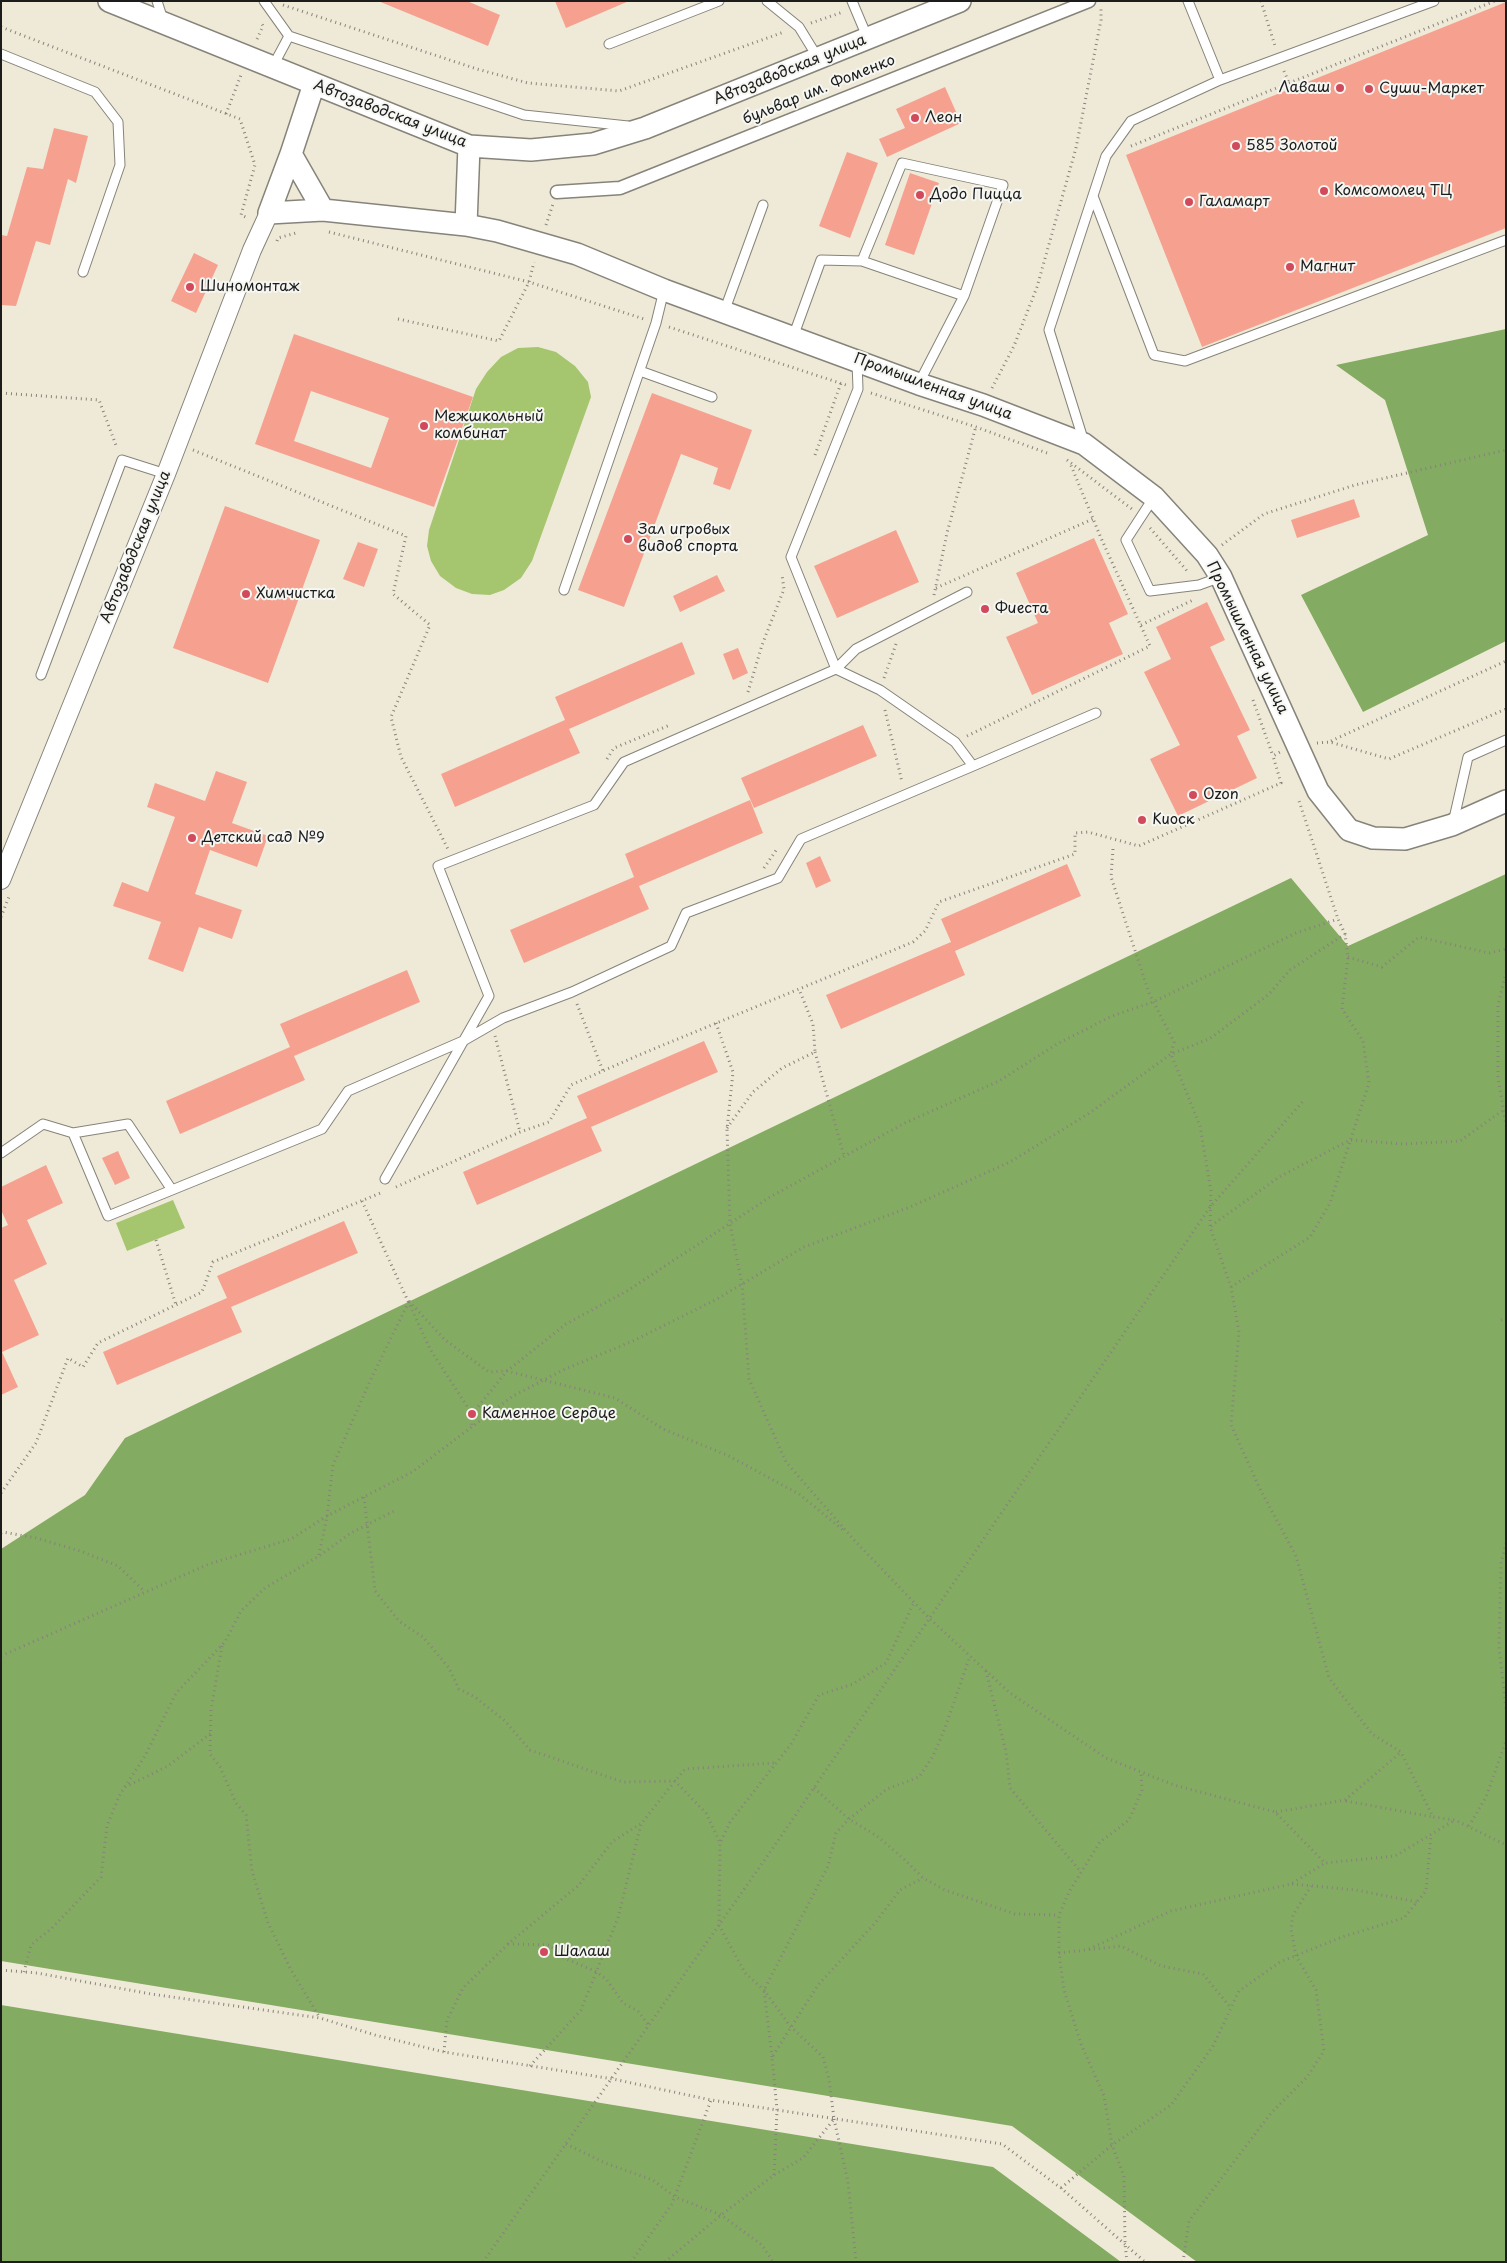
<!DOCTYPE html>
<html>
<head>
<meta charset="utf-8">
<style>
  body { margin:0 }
  #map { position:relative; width:1507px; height:2263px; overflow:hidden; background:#efead7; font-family:"Playpen Sans",sans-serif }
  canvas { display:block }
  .frame { position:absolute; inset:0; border:2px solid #1c1c1c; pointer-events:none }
</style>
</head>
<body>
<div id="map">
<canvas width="1507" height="2263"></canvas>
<div class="frame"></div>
</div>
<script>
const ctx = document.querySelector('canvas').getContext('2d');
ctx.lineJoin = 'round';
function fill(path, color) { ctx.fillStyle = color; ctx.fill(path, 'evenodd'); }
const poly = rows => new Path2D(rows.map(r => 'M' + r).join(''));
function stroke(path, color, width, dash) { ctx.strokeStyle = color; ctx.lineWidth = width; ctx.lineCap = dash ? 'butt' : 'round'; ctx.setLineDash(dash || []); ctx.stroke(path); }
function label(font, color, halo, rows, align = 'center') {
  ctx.font = font + ' "Playpen Sans",sans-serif'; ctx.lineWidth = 4; ctx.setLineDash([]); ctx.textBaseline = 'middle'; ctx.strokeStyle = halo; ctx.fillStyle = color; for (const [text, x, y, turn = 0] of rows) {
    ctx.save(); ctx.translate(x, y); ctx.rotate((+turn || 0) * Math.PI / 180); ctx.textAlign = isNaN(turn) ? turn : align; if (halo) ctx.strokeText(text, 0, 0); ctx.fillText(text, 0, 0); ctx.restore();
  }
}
fill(poly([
  [538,347,556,352,575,366,588,382,591,397,532,561,521,578,504,590,490,595,472,594,456,588,440,576,431,561,427,546,429,530,476,389,487,372,501,357,518,348],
  [173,1200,185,1228,127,1251,116,1223]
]), '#a5c66f');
fill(poly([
  [1506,329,1506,641,1363,712,1301,595,1428,535,1385,400,1336,365],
  [1506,874,1506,2262,1197,2262,1012,2126,1,1961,1,1549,85,1495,125,1438,1291,878,1348,946],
  [1,2005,993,2167,1121,2262,1,2262]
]), '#84ab62');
fill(poly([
  [378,1,467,1,500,15,488,46],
  [555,1,629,1,566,28],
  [1506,2,1506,228,1202,347,1126,155],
  [945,87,961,123,887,157,879,139,905,128,896,109],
  [54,128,88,136,76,183,68,179,50,245,36,241,16,306,1,305,1,235,7,236,27,167,43,169],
  [847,152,878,163,850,238,819,226],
  [910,173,939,183,914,255,885,245],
  [194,253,218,265,196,313,171,301],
  [294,334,473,397,434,507,255,444],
  [311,391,389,418,371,468,294,441],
  [652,393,752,430,730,490,713,484,718,468,681,454,624,607,578,590],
  [1354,499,1360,517,1297,538,1291,520],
  [225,506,320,540,268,683,173,648],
  [896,530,919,582,837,618,814,566],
  [1094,538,1128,614,1109,623,1123,654,1032,695,1006,637,1038,623,1016,573],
  [358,542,378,549,364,587,343,579],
  [717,575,725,591,680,612,673,596],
  [1207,602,1225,640,1210,647,1250,730,1237,736,1257,778,1178,816,1150,759,1180,745,1144,672,1171,659,1156,627],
  [682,642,695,674,569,729,580,753,455,807,441,774,565,720,555,697],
  [738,648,748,673,733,680,723,654],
  [863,725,877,756,754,808,741,778],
  [216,771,247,782,232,823,268,836,257,867,210,850,195,894,242,910,232,939,199,927,183,972,148,959,161,922,113,906,122,882,148,892,175,817,147,807,155,783,205,801],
  [750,800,763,833,639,886,649,909,524,963,510,930,634,877,625,854],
  [820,856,831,881,816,888,806,863],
  [1067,864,1081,896,955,951,965,975,841,1029,826,995,951,942,941,919],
  [407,970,420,1002,294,1056,305,1080,180,1134,166,1101,290,1047,280,1024],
  [704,1041,718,1072,591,1127,602,1151,477,1205,463,1172,587,1118,577,1096],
  [118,1151,130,1178,115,1185,102,1158],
  [46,1165,63,1203,27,1220,47,1264,14,1280,39,1335,2,1352,18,1387,1,1395,1,1228,8,1225,1,1210,1,1187],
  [344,1221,358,1253,231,1307,242,1332,117,1385,103,1352,227,1298,217,1276]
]), '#f6a190');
const service = poly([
  [157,1,163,20],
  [264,1,289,36,524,115,628,126],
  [767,1,799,27,818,58],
  [852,1,868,39],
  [1188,1,1220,80],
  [609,44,719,1],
  [1,54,95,92,118,122,120,165,83,272],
  [273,66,289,36],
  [1093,196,1154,355,1185,361,1506,240],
  [724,312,763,205],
  [793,337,821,260,862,261,964,296,1003,185,902,163,862,261],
  [640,371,712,397],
  [919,383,964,296],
  [1084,442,1049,330,1106,156,1131,121,1220,80,1434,1],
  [1154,497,1126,540,1150,591,1199,585,1221,577],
  [564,590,656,323,664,290],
  [41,675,122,460,166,474],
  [973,766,1096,713],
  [1453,823,1468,757,1506,740],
  [73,1133,128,1124,172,1190],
  [1,1153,43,1124,73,1133,108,1216,322,1129,348,1091,463,1041,503,1018,572,992,671,946,686,913,778,878,801,839,973,766,955,742,880,690,836,669,856,649,967,592],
  [385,1179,489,996,438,866,594,805,624,762,836,669,791,557,858,389,857,362]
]);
const pedestrian = poly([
  [557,192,620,188,1089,1]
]);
const minor = poly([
  [1,880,166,474,252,250,269,213]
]);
const tertiary = poly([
  [109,1,469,146,531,150,593,144,645,128,960,1],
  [314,84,291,154,323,210],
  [291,154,269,213,323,210,466,225,497,231,577,254,664,290,919,384,983,405,1084,444,1154,497,1207,555,1221,577,1318,791,1349,830,1373,838,1405,839,1452,825,1506,801],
  [466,225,469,146]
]);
stroke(service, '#86837a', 11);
stroke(pedestrian, '#86837a', 15);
stroke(minor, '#86837a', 20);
stroke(tertiary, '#86837a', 24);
stroke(poly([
  [1261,1,1275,46],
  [283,5,477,69,528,83,619,91,784,32],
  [811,23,843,12],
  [1,27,240,119,255,165,241,215,248,218],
  [257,39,263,26,261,22],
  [1284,71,1289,83],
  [226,114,241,75],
  [1131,146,1495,1],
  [546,225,553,204],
  [329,232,529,282,644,319],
  [277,241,278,238,296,233],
  [398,319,499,341,529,282,534,262],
  [669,327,846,385],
  [992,388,1014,346,1037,287,1076,148,1101,20,1101,9],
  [1,393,99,400,117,448],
  [871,393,976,427,1047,453],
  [193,450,406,536,393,594,430,625,391,717,401,757,448,849],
  [815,455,841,383],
  [1067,460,1132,509],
  [1150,528,1188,572],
  [1222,545,1264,514,1355,485,1506,450],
  [936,588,1093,519],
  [934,595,947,533,976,426],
  [1141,625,1193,600],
  [884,678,896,644],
  [748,692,762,645,784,589,782,575],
  [1253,700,1273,756],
  [885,710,902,782],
  [967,736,1150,646,1101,538,1070,463],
  [1331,741,1506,661],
  [1317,743,1330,742,1389,759,1506,709],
  [607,759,614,748,670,725],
  [1113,849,1111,877,1149,993,1174,1042,1171,1054,1200,1126,1211,1191,1210,1227,1231,1287,1239,1332,1231,1425,1260,1489,1296,1556,1329,1678,1372,1734,1401,1752,1433,1817,1455,1820,1506,1845],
  [764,868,777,849],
  [1,917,10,894],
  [1348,957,1382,967,1419,937,1489,953,1506,949],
  [1506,972,1498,1005,1498,1077,1506,1126],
  [577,1004,603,1071],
  [716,1023,733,1072,727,1129,730,1224,742,1284,749,1379,786,1462,854,1540,930,1619,1010,1693,1106,1758,1174,1785,1275,1812,1325,1863,1395,1856,1455,1820],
  [495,1036,520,1132],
  [815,1052,844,1156],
  [727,1128,753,1092,782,1068,815,1052,813,1024,799,989],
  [396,1187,520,1132,549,1122,571,1085,639,1055,913,942,925,931,939,902,1075,854,1075,833,1088,832,1139,846,1281,783,1273,756,1280,752],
  [362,1201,430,1349,472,1414,472,1427],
  [1211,1226,1279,1177,1350,1140,1404,1144,1460,1141,1502,1111],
  [156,1240,176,1305],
  [1231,1287,1310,1237,1330,1203,1369,1083,1363,1041,1342,1009,1348,957,1345,934,1338,919,1298,798],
  [409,1301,445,1340,489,1372,507,1371,615,1398,663,1429,729,1456,799,1494,843,1530],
  [1501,1320,1506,1318],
  [472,1414,507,1371,566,1324,627,1291,770,1197,905,1123,999,1081,1057,1044,1112,1016,1153,1002,1296,933,1338,919],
  [1,1493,36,1443,68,1358,83,1367,98,1343,202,1292,213,1262,383,1192],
  [364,1497,375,1591,399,1621,423,1637,449,1668,459,1689,475,1697,505,1721,530,1750,623,1782,675,1781,706,1813,720,1843],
  [1,1533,3,1532,36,1538,80,1551,118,1566,145,1592],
  [1506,1543,1501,1563,1499,1647,1506,1709],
  [319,1555,327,1516,333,1465,370,1381,409,1301],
  [222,1646,211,1710,210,1754,220,1767,236,1803,246,1815,252,1871,268,1923,291,1970,320,2018],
  [1,1656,209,1564,291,1539,327,1516,412,1472,513,1396,565,1369,633,1341,717,1299,804,1247,910,1207,1010,1162,1088,1114,1171,1054,1209,1039,1269,994,1290,970,1345,934],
  [986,1671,1006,1752,1010,1788,1081,1872],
  [125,1787,168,1766,211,1733],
  [814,1788,849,1819,877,1836,904,1859,923,1878,945,1890,1015,1914,1059,1915],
  [1346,1801,1433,1817],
  [1276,1812,1345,1800,1401,1752],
  [1469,1826,1486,1797,1506,1741],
  [1292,1884,1356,1890,1417,1902],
  [508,1944,550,1945,562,1957,597,1972,607,1980,623,2003,638,2011,649,2026],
  [1089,1949,1171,1911,1291,1884,1325,1863],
  [1059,1953,1121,1946,1161,1966,1203,1974,1230,2007],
  [1,1970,37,1973,151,1994,320,2018,375,2035,444,2052,613,2079,711,2100,1002,2144,1061,2188,1145,2262],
  [24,1972,31,1945,52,1928,101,1877,107,1826,119,1796,145,1756,176,1693,225,1642,241,1611,265,1588,319,1556,351,1533,394,1511],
  [444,2052,447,2020,463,1988,508,1944,579,1885,612,1842,640,1824],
  [772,2057,764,1990,828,1866,836,1833,849,1819,887,1789,919,1777,933,1756,945,1728,970,1656],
  [530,2066,581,2010,618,1918,641,1824,675,1781,685,1769,774,1763],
  [834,2119,848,2182,856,2262],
  [566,2144,605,2163,653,2180,675,2197,721,2215,762,2245,773,2262],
  [774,2175,777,2110,772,2057,818,1985,875,1923,900,1890,923,1878],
  [1061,2188,1112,2145,1171,2105,1213,2046,1239,1991,1280,1962,1342,1937,1404,1918,1426,1891,1431,1835],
  [483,2262,775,1845,1210,1207,1305,1099],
  [631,2262,672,2204,711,2100],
  [665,2262,721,2215,774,2175,803,2158,834,2119,829,2079,823,2057,790,2026,764,1990,745,1973,719,1925,720,1843,730,1822,791,1744,819,1695,853,1684,886,1663,914,1602],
  [1127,2262,1125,2243,1124,2176,1112,2145,1104,2096,1081,2044,1064,1990,1059,1953,1059,1915,1069,1892,1100,1842,1129,1820,1142,1790,1141,1772],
  [1183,2262,1189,2221,1271,2113,1307,2077,1324,2051,1316,1990,1296,1956,1291,1929,1293,1915,1311,1886]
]), '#86837a', 3, [1, 4]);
stroke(service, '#fff', 9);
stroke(pedestrian, '#fff', 12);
stroke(minor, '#fff', 18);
stroke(tertiary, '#fff', 21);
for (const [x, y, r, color] of [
  [1340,88,5,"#d1495b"],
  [1369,89,5,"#d1495b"],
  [915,118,5,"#d1495b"],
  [1236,146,5,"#d1495b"],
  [1324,191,5,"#d1495b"],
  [920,195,5,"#d1495b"],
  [1189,202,5,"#d1495b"],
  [1290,267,5,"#d1495b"],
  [190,287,5,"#d1495b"],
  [424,426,5,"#d1495b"],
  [628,539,5,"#d1495b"],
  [246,594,5,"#d1495b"],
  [985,609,5,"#d1495b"],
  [1193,795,5,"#d1495b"],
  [1142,820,5,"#d1495b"],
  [192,838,5,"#d1495b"],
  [472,1414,5,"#d1495b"],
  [544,1952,5,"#d1495b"]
]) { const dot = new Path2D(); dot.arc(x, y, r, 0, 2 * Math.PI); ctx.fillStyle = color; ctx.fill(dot); stroke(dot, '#f6f6f2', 2); }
label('15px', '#1c1c1c', '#f6f6f2', [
  ["Автозаводская улица",790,70,-22],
  ["бульвар им. Фоменко",819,90,-22],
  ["Автозаводская улица",390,114,21],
  ["Промышленная улица",933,387,20],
  ["Автозаводская улица",136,547,-68],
  ["Промышленная улица",1247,638,64]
]);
label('15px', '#1c1c1c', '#f6f6f2', [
  ["Лаваш",1330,88,"right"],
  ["Суши-Маркет",1379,89],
  ["Леон",925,118],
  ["585 Золотой",1246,146],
  ["Комсомолец ТЦ",1334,191],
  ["Додо Пицца",930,195],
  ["Галамарт",1199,202],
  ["Магнит",1300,267],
  ["Шиномонтаж",200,287],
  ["Межшкольный",434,417],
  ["комбинат",434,434],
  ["Зал игровых",638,530],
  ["видов спорта",638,547],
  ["Химчистка",256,594],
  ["Фиеста",995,609],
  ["Ozon",1203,795],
  ["Киоск",1152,820],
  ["Детский сад №9",202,838],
  ["Каменное Сердце",482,1414],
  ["Шалаш",554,1952]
], 'left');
</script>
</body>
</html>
